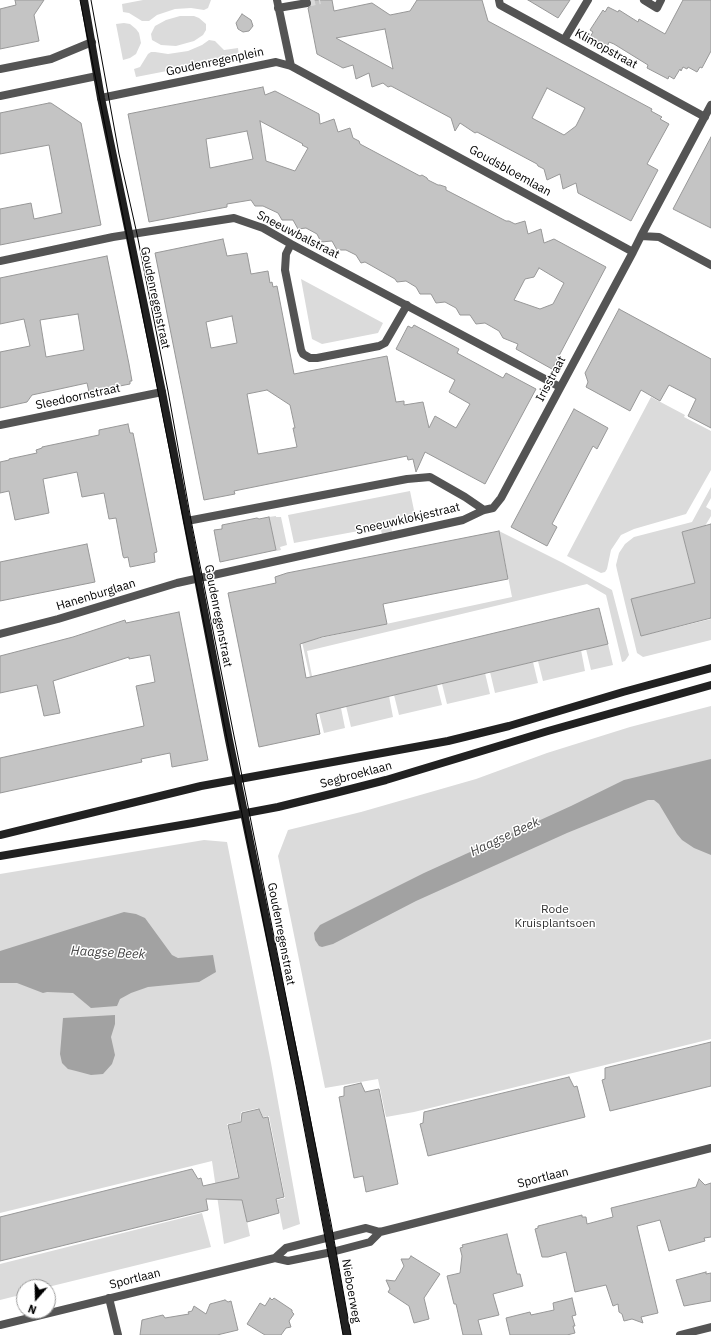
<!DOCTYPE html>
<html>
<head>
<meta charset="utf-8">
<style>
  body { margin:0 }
  #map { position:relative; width:711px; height:1335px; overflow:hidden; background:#fff; font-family:"IBM Plex Sans",sans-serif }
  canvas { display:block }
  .north { position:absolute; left:16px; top:1279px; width:40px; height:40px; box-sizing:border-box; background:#fff; border:1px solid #999; border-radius:50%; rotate:200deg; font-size:11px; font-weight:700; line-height:16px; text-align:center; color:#000 }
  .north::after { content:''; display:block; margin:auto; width:14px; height:18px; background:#000; clip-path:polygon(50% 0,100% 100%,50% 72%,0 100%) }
</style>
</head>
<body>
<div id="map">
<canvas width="711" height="1335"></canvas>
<div class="north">N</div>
</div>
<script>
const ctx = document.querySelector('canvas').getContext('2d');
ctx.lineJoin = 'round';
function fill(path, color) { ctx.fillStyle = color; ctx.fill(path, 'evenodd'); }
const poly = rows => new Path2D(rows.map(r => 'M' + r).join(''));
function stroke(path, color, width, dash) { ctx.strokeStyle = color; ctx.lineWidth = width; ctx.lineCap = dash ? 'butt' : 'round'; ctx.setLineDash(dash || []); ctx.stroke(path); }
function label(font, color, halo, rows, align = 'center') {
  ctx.font = font + ' "IBM Plex Sans",sans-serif'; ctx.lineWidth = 3; ctx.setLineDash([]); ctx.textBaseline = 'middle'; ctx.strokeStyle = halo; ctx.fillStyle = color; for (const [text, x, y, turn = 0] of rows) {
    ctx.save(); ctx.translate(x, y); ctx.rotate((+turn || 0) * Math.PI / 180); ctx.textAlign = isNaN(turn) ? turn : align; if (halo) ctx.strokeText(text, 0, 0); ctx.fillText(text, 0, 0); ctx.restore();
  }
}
fill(poly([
  [143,0,211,0,208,8,204,10,191,8,175,9,157,15,149,21,142,21,129,13,123,12,122,4],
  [180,16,194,16,199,18,206,24,206,30,203,35,194,41,176,46,161,45,152,40,151,34,155,26,166,20],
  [124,23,130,24,136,29,139,33,141,43,136,54,130,58,123,60,116,24],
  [209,40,215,41,224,50,238,48,239,57,136,77,134,69,140,67,148,54,151,52,155,52,168,54,188,51,202,45],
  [301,279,383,323,378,333,322,344,312,339],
  [651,397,685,415,684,417,711,431,711,470,686,514,634,529,621,535,611,550,607,569,605,572,601,573,567,556],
  [711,487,711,498,706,507,711,510,711,516,705,526,682,532,695,583,631,599,641,636,711,619,711,640,643,657,637,653,617,570,616,565,619,553,625,544,634,537,692,522],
  [410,491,416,520,391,524,392,532,382,534,380,527,294,543,288,515],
  [276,516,276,517,281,517,287,545,280,547,281,550,276,551,269,517],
  [499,531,563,563,612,590,629,655,625,661,622,662,606,595,587,584,307,651,312,676,310,677,302,642,512,597],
  [608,644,613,665,591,670,586,649],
  [581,650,585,671,543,681,538,661],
  [533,662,538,683,495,693,490,672],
  [485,673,490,694,447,704,442,684],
  [437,685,442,705,399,715,394,695],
  [389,696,393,717,351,727,346,706],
  [711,706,711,1039,414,1112,386,1117,378,1079,325,1088,278,856,288,830,361,812,476,779,547,753,630,727],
  [341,708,345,728,324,733,319,713],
  [204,840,227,842,271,1063,300,1224,283,1230,277,1200,285,1198,269,1116,263,1117,259,1108,241,1112,240,1122,227,1124,250,1236,224,1244,212,1161,0,1213,0,874],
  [202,1213,211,1247,48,1287,24,1287,24,1294,0,1300,0,1264]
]), '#dbdbdb');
fill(poly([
  [711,759,711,855,694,848,682,840,677,834,659,804,654,800,648,800,567,833,416,901,333,944,322,947,319,946,315,940,314,933,320,925,424,873,571,806,624,780],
  [124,912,136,914,145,918,172,955,178,958,213,955,216,972,199,982,148,987,131,993,120,999,117,1006,91,1008,73,993,47,992,43,993,17,983,0,983,0,951],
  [115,1015,115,1024,111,1037,115,1055,112,1064,103,1074,91,1075,76,1071,68,1069,62,1063,60,1054,63,1018]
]), '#a2a2a2');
const building = poly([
  [15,0,44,0,34,15,39,41,0,49,0,9,16,5,15,0],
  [312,0,332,0,334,11,372,3,390,15,410,11,417,0,482,0,488,21,652,109,651,111,662,117,660,119,669,124,647,164,658,170,631,221,578,193,576,183,563,189,560,174,547,180,544,169,538,166,537,164,477,132,475,133,460,123,455,131,451,118,391,86,388,87,383,83,372,87,369,73,356,79,353,65,343,68,317,54,308,8,312,5,312,0],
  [385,29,393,69,336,38,385,29],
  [547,88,585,108,576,126,564,135,532,118,547,88],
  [528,0,570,0,558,18,528,0],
  [683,0,711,0,711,51,702,68,700,67,697,72,688,67,687,69,683,67,681,71,680,69,674,79,669,76,668,79,647,68,648,65,614,44,609,42,607,47,590,37,593,32,590,30,603,10,605,12,608,7,618,12,619,10,638,22,639,19,665,34,683,0],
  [242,14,251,20,253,26,249,31,243,32,238,29,236,23,242,14],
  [263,87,265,95,275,91,319,114,320,124,334,119,338,132,350,128,353,138,359,141,360,144,420,176,422,175,427,178,428,180,438,185,440,185,446,187,446,190,506,221,509,221,515,224,525,221,528,234,541,229,544,243,554,239,606,267,552,369,516,349,518,344,503,338,499,331,485,323,476,324,470,315,460,315,456,308,445,302,436,303,431,294,420,294,416,287,406,281,397,282,395,279,365,262,361,263,356,255,346,250,337,250,332,241,321,242,317,234,306,228,298,229,293,220,282,220,278,213,263,206,255,206,251,200,227,204,227,207,149,222,128,114,263,87],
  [260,121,303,144,302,145,308,148,295,171,266,161,260,121],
  [247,131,253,159,210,168,206,139,247,131],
  [539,268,564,283,553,304,540,309,514,300,525,279,534,277,539,268],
  [49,103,51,103,81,123,101,225,0,245,0,209,31,203,34,219,62,213,49,145,0,154,0,113,49,103],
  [711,137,711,228,673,209,711,137],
  [223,239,227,256,247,253,251,274,268,271,270,283,272,282,273,287,277,286,294,374,387,356,396,402,404,401,404,405,423,402,429,428,435,416,456,428,470,404,449,392,455,380,396,349,408,326,412,328,414,325,459,349,457,353,503,378,506,373,536,389,485,484,425,452,416,472,413,459,408,460,407,456,234,491,235,494,204,500,155,253,223,239],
  [232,316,237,343,211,348,206,322,232,316],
  [267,390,290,405,295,428,293,428,297,447,258,454,247,394,267,390],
  [107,256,129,364,132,381,130,381,130,384,89,392,87,383,32,395,27,402,0,408,0,352,30,346,24,319,0,324,0,278,107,256],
  [78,314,84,350,46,357,40,320,78,314],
  [619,309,711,359,711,428,688,416,696,399,669,385,660,401,641,390,630,411,586,387,588,382,585,373,619,309],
  [574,409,608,428,597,449,593,446,552,524,557,527,547,546,511,527,574,409],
  [128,424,130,433,133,433,157,552,154,553,155,562,130,567,128,557,124,558,123,556,116,518,109,519,104,493,82,497,77,472,43,479,49,513,15,520,9,491,0,493,0,462,9,460,9,459,37,453,36,450,42,448,42,447,99,435,99,430,128,424],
  [269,517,276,550,220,562,214,530,222,529,222,525,257,518,259,519,269,517],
  [711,524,711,618,641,636,631,599,695,583,682,532,711,524],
  [499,531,508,579,383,604,387,624,322,637,300,644,306,678,599,608,608,644,319,713,316,714,320,734,259,747,228,593,276,583,275,577,287,573,499,531],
  [87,544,95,582,0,601,0,562,87,544],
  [179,612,208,760,172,767,170,753,141,759,142,762,0,793,0,758,144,726,136,686,155,682,150,655,129,659,129,657,53,681,60,713,44,716,37,685,0,693,0,656,73,637,125,620,126,623,179,612],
  [711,1042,711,1086,610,1111,602,1080,605,1079,605,1068,711,1042],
  [569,1077,574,1087,577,1086,585,1117,428,1156,420,1124,423,1123,424,1112,569,1077],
  [361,1083,365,1092,379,1089,398,1184,366,1192,363,1176,354,1178,339,1097,344,1096,344,1087,361,1083],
  [259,1109,263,1118,268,1117,284,1197,276,1199,279,1213,247,1222,242,1200,206,1199,208,1210,0,1261,0,1217,192,1169,198,1179,201,1178,203,1186,239,1178,228,1125,241,1122,242,1113,259,1109],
  [699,1179,705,1185,711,1183,711,1237,704,1238,705,1241,669,1251,660,1220,637,1226,658,1313,641,1317,643,1323,632,1319,624,1321,622,1314,619,1312,618,1304,613,1306,606,1285,575,1292,566,1252,548,1257,542,1257,535,1229,538,1228,538,1226,582,1215,582,1217,586,1217,587,1224,613,1217,611,1208,696,1187,699,1179],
  [507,1234,517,1274,520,1274,523,1286,493,1294,499,1315,478,1320,482,1335,463,1335,456,1304,454,1304,447,1276,460,1273,462,1256,460,1248,463,1247,462,1245,507,1234],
  [411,1256,440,1274,424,1298,429,1319,414,1323,409,1306,388,1292,390,1289,386,1280,395,1281,404,1266,401,1259,409,1259,411,1256],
  [706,1272,706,1274,711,1273,711,1301,684,1306,676,1280,706,1272],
  [270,1298,272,1300,274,1298,292,1310,292,1312,294,1314,289,1321,291,1327,286,1328,281,1335,265,1335,247,1324,260,1303,265,1306,270,1298],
  [572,1298,576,1315,572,1316,575,1326,573,1326,575,1333,567,1335,510,1335,506,1318,530,1312,531,1315,554,1310,553,1303,572,1298],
  [225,1300,228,1302,231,1301,238,1330,217,1335,140,1335,142,1320,163,1315,165,1318,189,1314,188,1312,192,1311,194,1306,206,1314,210,1304,225,1300]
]);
fill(building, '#c4c4c4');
stroke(building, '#989898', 1);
stroke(poly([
  [307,3,320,0]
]), '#d9d9d9', 8, [8, 4]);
stroke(poly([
  [277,0,291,66],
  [499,0,500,5,705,117],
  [644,0,657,8,661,0],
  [278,8,307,3],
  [564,40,588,0],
  [0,69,51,59,92,42],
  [0,96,97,76],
  [101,98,276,62,291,66,633,252,641,236,659,237,711,265],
  [641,236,711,105],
  [291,244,286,254,285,270,301,350,303,354,310,358,317,358,379,346,385,343,407,305],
  [0,261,113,237,234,218,263,228,291,244,560,387],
  [0,425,162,392],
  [187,521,407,479,430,477,465,497,484,510],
  [0,634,58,619,177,583,463,520,484,510,493,508,501,498,633,252],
  [275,1258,286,1248,366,1228,380,1232,711,1148],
  [109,1298,118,1335],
  [0,1325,275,1258,288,1261,332,1252,370,1242,380,1232],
  [680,1335,711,1327]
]), '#545454', 8);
stroke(poly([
  [84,0,101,98,162,392,229,740,300,1084,332,1252,347,1335],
  [0,835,201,786,448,741,509,726,623,692,711,668],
  [0,856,193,823,278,807,331,794,386,780,548,731,711,685]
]), '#212121', 8);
stroke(poly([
  [80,0,296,1085,331,1269,343,1335],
  [91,0,119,154,137,234,168,391,191,520,331,1223,351,1335]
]), '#000', 1);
label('12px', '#000', '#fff', [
  ["Klimopstraat",606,49,29],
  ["Goudenregenplein",215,62,-12],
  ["Goudsbloemlaan",510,171,29],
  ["Sneeuwbalstraat",298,235,27],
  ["Goudenregenstraat",155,298,78],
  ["Irisstraat",551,379,-62],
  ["Sleedoornstraat",78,397,-12],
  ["Sneeuwklokjestraat",408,519,-13],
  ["Hanenburglaan",96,595,-17],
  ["Goudenregenstraat",218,616,79],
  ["Segbroeklaan",356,775,-15],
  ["Goudenregenstraat",281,934,79],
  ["Sportlaan",543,1178,-14],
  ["Sportlaan",135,1279,-14],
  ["Nieboerweg",351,1291,80]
]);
label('12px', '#323232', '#fff', [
  ["Rode",555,910],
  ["Kruisplantsoen",555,924]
]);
label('italic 13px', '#434343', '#fff', [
  ["Haagse Beek",505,837,-25],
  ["Haagse Beek",108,953,3]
]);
</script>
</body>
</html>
